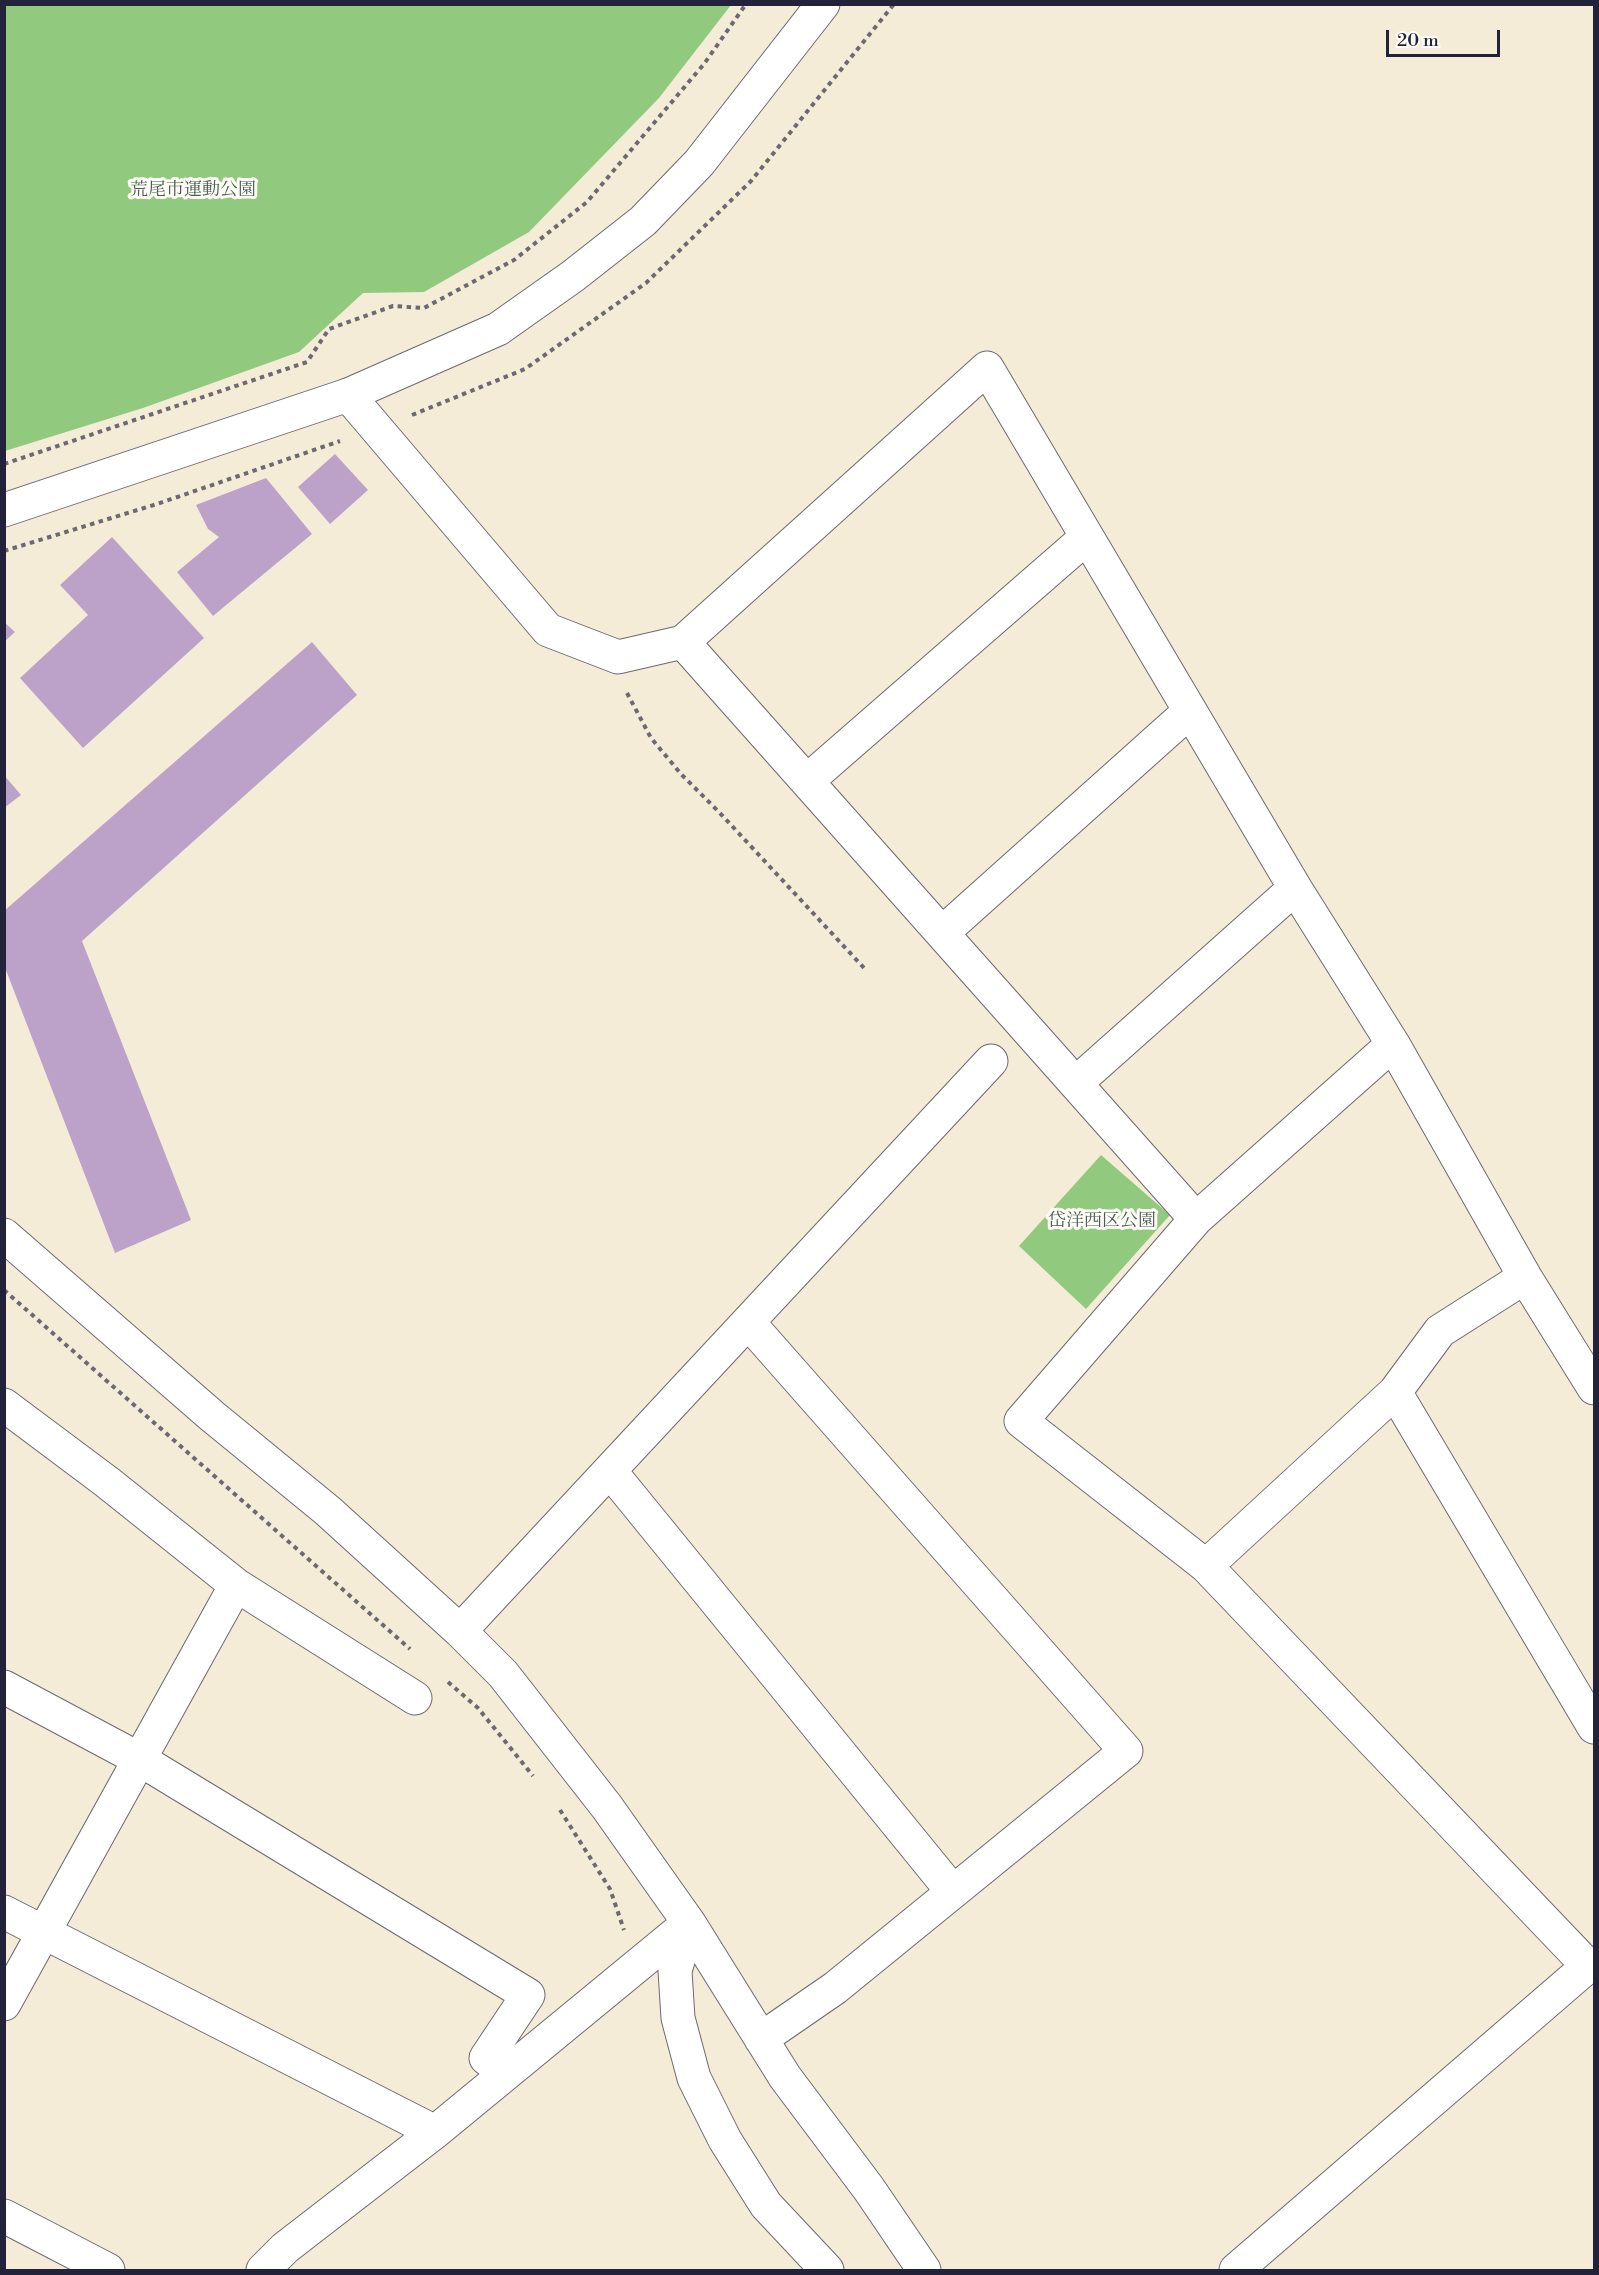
<!DOCTYPE html>
<html>
<head>
<meta charset="utf-8">
<style>
  body { margin:0 }
  #map { position:relative; width:1599px; height:2275px; overflow:hidden; background:#f5ecd8; font-family:"Libre Bodoni",serif }
  canvas { display:block }
  .frame { position:absolute; inset:0; border:6px solid #22223b; pointer-events:none }
  .scale { position:absolute; left:1386px; top:30px; width:114px; height:27px; box-sizing:border-box; border:3px solid #22223b; border-top:0; padding-left:8px; font-size:18px; line-height:21px; white-space:nowrap; color:#22223b; -webkit-text-stroke:4px #fdfcf7; paint-order:stroke }
</style>
</head>
<body>
<div id="map">
<canvas width="1599" height="2275"></canvas>
<div class="frame"></div>
<div class="scale">20 m</div>
</div>
<script>
const ctx = document.querySelector('canvas').getContext('2d');
ctx.lineJoin = 'round';
function fill(path, color) { ctx.fillStyle = color; ctx.fill(path, 'evenodd'); }
const poly = rows => new Path2D(rows.map(r => 'M' + r).join(''));
function stroke(path, color, width, dash) { ctx.strokeStyle = color; ctx.lineWidth = width; ctx.lineCap = dash ? 'butt' : 'round'; ctx.setLineDash(dash || []); ctx.stroke(path); }
function label(font, color, halo, rows, align = 'center') {
  ctx.font = font + ' "Libre Bodoni","Noto Serif JP",serif'; ctx.lineWidth = 6; ctx.setLineDash([]); ctx.textBaseline = 'middle'; ctx.strokeStyle = halo; ctx.fillStyle = color; for (const [text, x, y, turn = 0] of rows) {
    ctx.save(); ctx.translate(x, y); ctx.rotate((+turn || 0) * Math.PI / 180); ctx.textAlign = isNaN(turn) ? turn : align; if (halo) ctx.strokeText(text, 0, 0); ctx.fillText(text, 0, 0); ctx.restore();
  }
}
fill(poly([
  [5,4,731,4,731,5,659,98,529,232,424,292,363,293,299,352,143,408,5,451],
  [1101,1155,1170,1215,1086,1309,1019,1246]
]), '#91ca7e');
fill(poly([
  [335,454,368,490,330,524,298,487],
  [266,478,312,534,213,616,177,572,219,537,208,529,196,505],
  [112,537,204,638,83,748,20,678,88,615,60,585],
  [4,622,15,632,4,642],
  [312,642,357,695,82,941,191,1220,115,1253,4,965,4,911],
  [4,775,21,795,4,808]
]), '#bca2c9');
const street = poly([
  [348,395,548,630,618,657,683,642],
  [807,781,1087,537],
  [942,933,1190,711],
  [1076,1083,1295,888],
  [1196,1219,1393,1044],
  [4,1235,212,1416,328,1511,460,1631,503,1674,607,1807,689,1923,785,2077,869,2189,924,2270],
  [1525,1277,1440,1331,1395,1392,1206,1566,1021,1421,1196,1219,683,642,987,368,1295,888,1393,1044,1525,1277,1594,1388],
  [748,1322,1126,1751,835,1988,761,2039],
  [1395,1392,1594,1727],
  [4,1405,107,1482,236,1585,415,1698],
  [610,1471,953,1892],
  [1206,1566,1588,1966,1236,2270],
  [460,1631,991,1061],
  [4,1687,139,1759,528,1995,486,2058,505,2073],
  [4,1912,435,2132],
  [689,1923,675,1971,678,2018,694,2078,725,2140,766,2205,827,2270],
  [4,2004,236,1585],
  [4,2216,108,2270],
  [263,2270,285,2248,435,2132,689,1923]
]);
const secondary = poly([
  [4,510,348,395,498,329,573,276,643,221,699,163,823,4]
]);
stroke(street, '#6c6972', 35);
stroke(secondary, '#6c6972', 35);
stroke(poly([
  [412,415,525,369,646,283,751,181,894,4],
  [4,464,307,362,329,329,393,306,424,308,514,260,587,202,704,64,746,4],
  [4,551,157,504,340,441],
  [627,693,651,738,681,774,719,812,865,969],
  [4,1290,410,1649],
  [448,1682,478,1708,533,1776],
  [560,1810,610,1889,624,1930]
]), '#6c6972', 4, [4.5, 4.5]);
stroke(street, '#fff', 33);
stroke(secondary, '#fff', 33);
label('18px', '#495d52', '#fdfcf7', [
  ["荒尾市運動公園",193,191],
  ["岱洋西区公園",1102,1222]
]);
</script>
</body>
</html>
